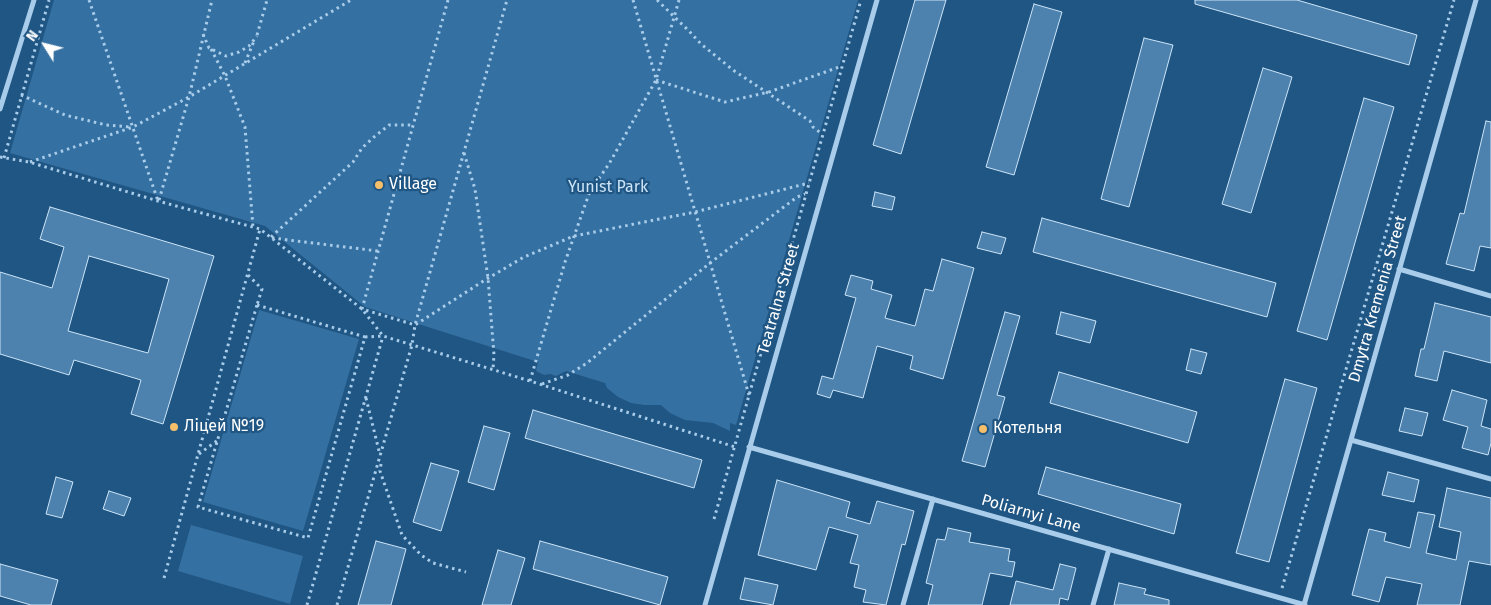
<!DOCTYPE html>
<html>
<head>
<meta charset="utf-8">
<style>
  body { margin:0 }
  #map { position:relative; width:1491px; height:605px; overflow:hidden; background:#205684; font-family:"Fira Sans",sans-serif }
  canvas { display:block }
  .north { position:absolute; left:20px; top:20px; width:50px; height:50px; -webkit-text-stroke:4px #205684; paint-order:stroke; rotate:306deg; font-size:14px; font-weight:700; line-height:20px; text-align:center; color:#fff }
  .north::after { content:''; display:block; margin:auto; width:18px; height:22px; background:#fff; clip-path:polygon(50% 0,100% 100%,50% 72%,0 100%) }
</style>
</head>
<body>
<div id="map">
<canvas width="1491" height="605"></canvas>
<div class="north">N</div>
</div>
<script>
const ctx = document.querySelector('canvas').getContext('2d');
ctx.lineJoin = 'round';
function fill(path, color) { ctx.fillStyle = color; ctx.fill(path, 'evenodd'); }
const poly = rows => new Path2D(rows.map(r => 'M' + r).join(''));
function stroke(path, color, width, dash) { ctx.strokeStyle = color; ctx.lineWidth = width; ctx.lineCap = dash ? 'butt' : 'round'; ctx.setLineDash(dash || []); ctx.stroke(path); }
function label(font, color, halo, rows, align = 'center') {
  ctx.font = font + ' "Fira Sans",sans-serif'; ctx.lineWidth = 4.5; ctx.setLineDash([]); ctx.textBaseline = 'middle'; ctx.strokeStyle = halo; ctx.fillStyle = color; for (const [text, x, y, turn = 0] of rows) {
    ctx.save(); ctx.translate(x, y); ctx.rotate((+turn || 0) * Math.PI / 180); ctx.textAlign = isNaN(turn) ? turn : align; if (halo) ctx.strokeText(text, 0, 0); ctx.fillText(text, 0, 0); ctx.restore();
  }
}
fill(poly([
  [54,0,858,0,736,425,730,423,730,431,713,423,685,420,670,413,661,405,644,405,631,403,618,397,607,388,605,383,566,371,556,376,550,374,544,375,536,371,538,362,365,307,265,226,10,153],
  [259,310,359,339,303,531,203,502],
  [191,525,303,556,290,604,178,571]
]), '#3470a1');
const building = poly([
  [915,0,946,0,901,154,873,145,915,0],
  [1195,0,1297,0,1417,35,1409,65,1195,4,1195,0],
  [1034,4,1062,12,1014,175,986,167,1034,4],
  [1144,38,1173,45,1129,207,1101,199,1144,38],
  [1263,68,1292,77,1251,213,1222,204,1263,68],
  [1364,98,1394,107,1327,340,1297,331,1364,98],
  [1486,121,1491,122,1491,248,1480,246,1474,271,1446,264,1460,213,1464,214,1486,121],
  [875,192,895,197,892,210,872,206,875,192],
  [50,207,214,256,163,424,131,414,141,380,74,360,69,375,0,354,0,272,52,288,64,247,40,239,50,207],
  [89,256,169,279,148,353,68,331,89,256],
  [1042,218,1276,283,1267,317,1033,252,1042,218],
  [982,232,1006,238,1001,254,977,248,982,232],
  [942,259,974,268,943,379,910,369,913,356,877,346,863,398,833,390,830,398,817,394,822,376,833,379,856,298,845,295,851,275,873,281,871,289,892,295,885,318,915,326,925,289,933,291,942,259],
  [1435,303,1491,317,1491,363,1444,351,1437,381,1415,376,1421,349,1424,349,1435,303],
  [1005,312,1020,316,997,395,1005,397,985,467,962,461,1005,312],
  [1061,312,1096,321,1090,343,1056,334,1061,312],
  [1191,349,1207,353,1201,374,1186,370,1191,349],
  [1059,372,1197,412,1188,443,1050,403,1059,372],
  [1285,379,1317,388,1269,562,1236,553,1285,379],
  [1452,390,1487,400,1481,426,1491,429,1491,443,1488,455,1462,448,1468,427,1443,420,1452,390],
  [1405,408,1428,413,1422,436,1399,431,1405,408],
  [533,410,702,460,694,488,525,438,533,410],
  [484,426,510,433,494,490,468,482,484,426],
  [431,463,459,471,441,531,413,522,431,463],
  [1046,467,1181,504,1174,534,1038,494,1046,467],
  [1388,472,1419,480,1414,502,1382,495,1388,472],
  [56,477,73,482,62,518,46,514,56,477],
  [777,480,850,502,846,517,870,524,877,501,914,511,905,545,902,544,886,605,863,602,866,590,854,587,859,565,850,563,858,535,829,527,816,570,758,555,777,480],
  [1447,488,1491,498,1491,565,1469,561,1460,605,1417,605,1422,584,1386,577,1379,602,1352,595,1369,529,1386,533,1384,541,1410,548,1418,512,1435,515,1426,553,1456,560,1461,532,1439,527,1447,488],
  [109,491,131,498,124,516,103,509,109,491],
  [948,528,971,533,969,542,1010,549,1008,561,1015,562,1012,577,990,573,982,605,928,605,933,585,926,583,937,539,945,540,948,528],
  [376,541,406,549,391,605,358,605,376,541],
  [540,541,668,577,660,605,533,569,540,541],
  [498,550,525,558,511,605,482,605,498,550],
  [0,564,58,580,51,605,31,605,0,596,0,564],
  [1060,564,1076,568,1068,600,1060,598,1059,605,1010,605,1016,581,1053,590,1060,564],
  [745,578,778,585,773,605,740,599,745,578],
  [1119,583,1146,589,1144,594,1169,600,1169,605,1114,605,1119,583]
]);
fill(building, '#4d82af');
stroke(building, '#cce4f7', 1);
stroke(poly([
  [89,0,158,201],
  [448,0,362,309,415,325,485,280,524,257,574,236,695,212,809,183],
  [633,0,749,395],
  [657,0,689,31,701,44,733,70,810,121,813,127,822,134],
  [203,34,209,48,226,56,239,52,249,46,257,36],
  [257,35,267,0],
  [211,49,225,76,245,127,253,227],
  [245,63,254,41],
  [656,80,725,102,769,92,842,66],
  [21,95,65,115,106,125,130,127],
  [464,153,475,189,488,278,494,355,493,369],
  [0,157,29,162,158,201,260,229,362,309,383,336],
  [4,158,49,0],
  [30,162,133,127,189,97,351,0],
  [159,200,189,97,212,0],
  [271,237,353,162,362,148,374,137,389,125,413,125],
  [272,238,378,251],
  [248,275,262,289,257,305],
  [257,305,365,337,308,538,198,507,257,305],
  [365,337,383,336,530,381,735,447],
  [530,381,565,262,590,191,609,164,656,80,679,0],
  [542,384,568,375,587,363,710,263,797,197,805,194],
  [366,398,380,455],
  [199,454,218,440],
  [381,464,380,471,402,535,421,555,433,563,466,572],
  [714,519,861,0],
  [164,578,260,229],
  [1282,588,1454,0],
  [307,605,383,336],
  [337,605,412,345,415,325,507,0]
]), '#a8cce9', 3, [2.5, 4]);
stroke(poly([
  [0,109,34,0],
  [1399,269,1491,296],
  [1351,440,1491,479],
  [749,447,1305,605],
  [705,605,877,0],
  [903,605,933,499],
  [1093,605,1109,549],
  [1304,605,1476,0]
]), '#a8cce9', 5);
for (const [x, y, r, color] of [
  [379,185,5,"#f7bf69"],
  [174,427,5,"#f7bf69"],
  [983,429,5,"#f7bf69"]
]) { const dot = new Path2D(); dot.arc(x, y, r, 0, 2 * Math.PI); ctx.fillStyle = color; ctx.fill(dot); stroke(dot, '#205684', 2); }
label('16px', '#fff', '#205684', [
  ["Village",389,185],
  ["Ліцей №19",184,427],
  ["Котельня",993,429]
], 'left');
label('16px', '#cce4f7', '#205684', [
  ["Yunist Park",608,188]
]);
label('16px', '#fff', '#205684', [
  ["Teatralna Street",779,299,-74],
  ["Dmytra Kremenia Street",1378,299,-74],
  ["Poliarnyi Lane",1031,514,16]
]);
</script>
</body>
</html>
